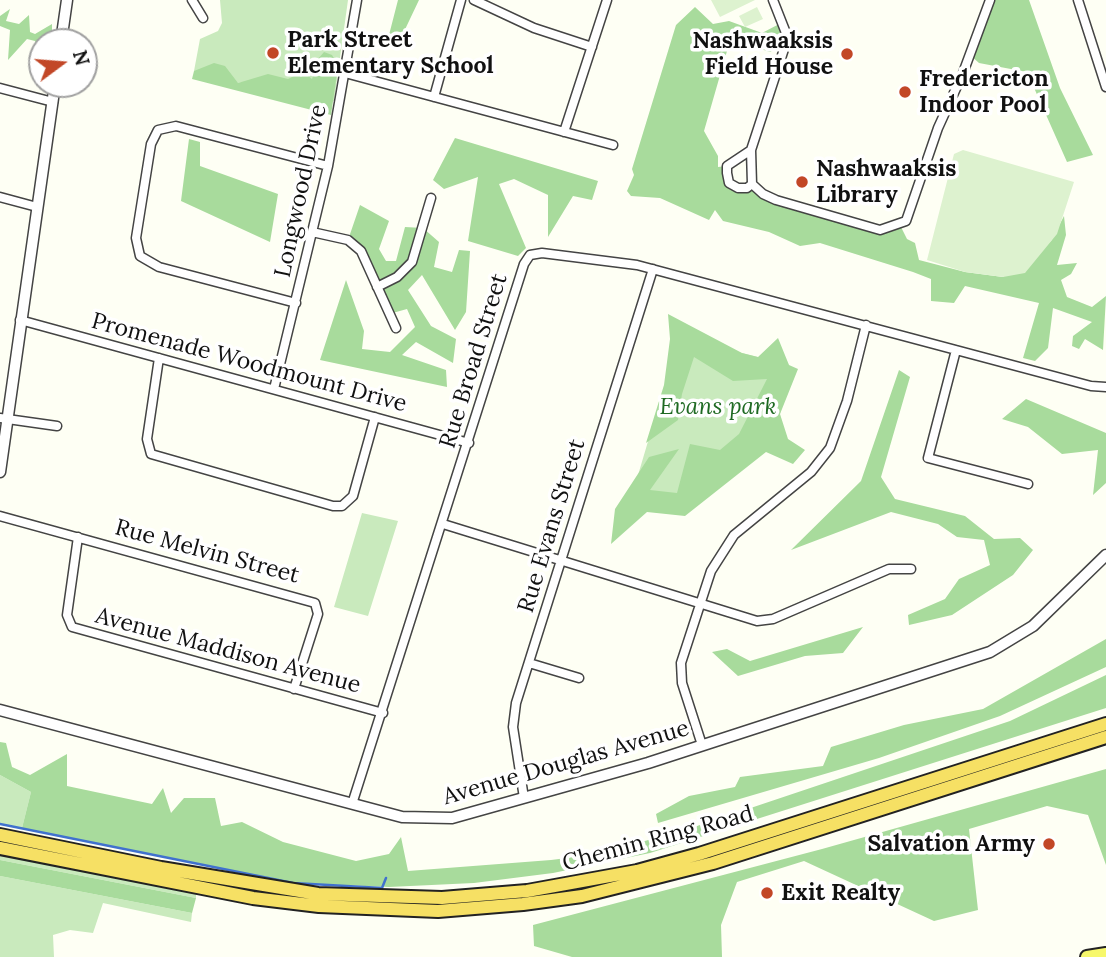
<!DOCTYPE html>
<html>
<head>
<meta charset="utf-8">
<style>
  body { margin:0 }
  #map { position:relative; width:1106px; height:957px; overflow:hidden; background:#fefff4; font-family:Lora,serif }
  canvas { display:block }
  .north { position:absolute; left:28px; top:28px; width:70px; height:70px; box-sizing:border-box; background:#fff; border:2px solid #a0a0a0; border-radius:50%; rotate:74deg; font-size:19px; font-weight:700; line-height:28px; text-align:center; color:#111 }
  .north::after { content:''; display:block; margin:auto; width:24px; height:32px; background:#c24727; clip-path:polygon(50% 0,100% 100%,50% 72%,0 100%) }
</style>
</head>
<body>
<div id="map">
<canvas width="1106" height="957"></canvas>
<div class="north">N</div>
</div>
<script>
const ctx = document.querySelector('canvas').getContext('2d');
ctx.lineJoin = 'round';
function fill(path, color) { ctx.fillStyle = color; ctx.fill(path, 'evenodd'); }
const poly = rows => new Path2D(rows.map(r => 'M' + r).join(''));
function stroke(path, color, width, dash) { ctx.strokeStyle = color; ctx.lineWidth = width; ctx.lineCap = dash ? 'butt' : 'round'; ctx.setLineDash(dash || []); ctx.stroke(path); }
function label(font, color, halo, rows, align = 'center') {
  ctx.font = font + ' Lora,serif'; ctx.lineWidth = 7; ctx.setLineDash([]); ctx.textBaseline = 'middle'; ctx.strokeStyle = halo; ctx.fillStyle = color; for (const [text, x, y, turn = 0] of rows) {
    ctx.save(); ctx.translate(x, y); ctx.rotate((+turn || 0) * Math.PI / 180); ctx.textAlign = isNaN(turn) ? turn : align; if (halo) ctx.strokeText(text, 0, 0); ctx.fillText(text, 0, 0); ctx.restore();
  }
}
fill(poly([
  [220,0,348,0,334,101,268,79,238,83,194,71,200,39,218,31,222,23],
  [679,337,789,365,780,414,681,502,633,492],
  [362,513,398,521,368,616,334,607],
  [0,775,31,792,22,828,0,824],
  [0,852,196,894,196,898,0,860],
  [0,876,192,913,191,922,103,903,93,933,70,930,53,935,54,957,0,957]
]), '#c9eabd');
fill(poly([
  [398,0,419,0,400,40,389,35],
  [990,0,1029,0,1060,88,1093,155,1067,162,1035,90,1032,73,979,63,970,55],
  [695,7,713,24,729,21,762,33,783,22,786,43,770,52,734,40,727,51,704,131,718,156,718,167,727,166,729,183,739,188,752,184,763,194,870,229,899,223,907,239,915,243,919,260,965,272,1003,277,1051,241,1064,216,1066,235,1057,265,1077,263,1071,274,1061,280,1067,297,1092,307,1106,296,1103,350,1085,339,1079,349,1072,346,1073,336,1092,322,1053,308,1048,348,1035,361,1023,358,1039,303,965,286,954,303,931,301,931,279,913,272,820,243,800,246,769,232,723,221,715,210,709,220,660,198,631,196,627,191,634,175,632,169,676,25],
  [10,9,6,21,19,24,29,15,30,32,35,34,52,24,52,42,42,42,42,55,39,54,35,41,27,39,8,60,10,30,0,26,0,16],
  [324,52,332,55,338,66,331,115,192,79,194,71,214,63,225,66,238,83,268,74,288,79,294,76,293,70,299,68,312,79,318,59],
  [455,138,598,181,592,200,573,196,548,237,548,195,514,179,499,184,526,248,518,256,468,241,478,177,444,189,433,180],
  [189,139,200,142,200,166,278,194,270,242,181,201],
  [360,205,389,221,379,249,386,261,396,261,405,227,423,228,439,242,434,267,452,272,459,250,470,251,466,312,455,330,422,275,408,290,431,326,456,339,453,363,416,342,402,355,446,370,447,387,320,360,346,280,364,331,362,349,390,352,415,327,407,309,389,314,361,251,348,240],
  [668,314,742,353,758,357,778,338,789,365,798,369,780,414,788,439,805,450,793,464,766,452,685,516,647,512,611,544,615,509,649,457,679,449,650,490,677,493,690,444,720,450,739,434,767,379,733,381,694,357,682,394,678,420,646,443,664,385,670,339],
  [899,370,910,377,881,477,895,499,965,516,994,539,1020,538,1033,550,1013,575,952,615,909,625,908,615,945,599,959,579,990,565,984,540,957,537,938,524,891,512,791,550,861,481],
  [1026,399,1106,433,1106,483,1093,495,1098,450,1062,454,1028,427,1002,419],
  [863,627,843,653,805,656,738,676,712,652,727,649,750,661],
  [1106,639,1106,667,1000,716,879,758,658,823,656,814,689,796,735,787,740,777,823,766,831,747,904,725,983,709],
  [1106,675,1106,708,650,853,553,873,474,883,389,887,293,883,22,828,31,792,0,775,0,742,6,743,12,767,30,775,67,754,67,786,152,804,163,788,171,813,184,798,215,798,221,826,242,822,283,842,356,861,389,854,401,837,408,871,551,860,599,854,694,827,1010,721],
  [1106,769,1106,865,1088,815,1047,806,969,829,978,910,934,921,804,861,737,882,721,925,722,957,572,957,534,946,533,925,822,849],
  [0,860,196,898,192,913,0,876]
]), '#a8db9c');
fill(poly([
  [711,0,755,0,720,17],
  [757,7,763,19,745,27,739,16],
  [963,150,1074,182,1057,234,1025,273,1003,277,965,272,927,260,954,154]
]), '#ddf2cf');
stroke(poly([
  [0,824,293,883,382,888,386,878]
]), '#4071ce', 2.5);
const minor = poly([
  [192,0,203,18],
  [474,0,534,28,592,47],
  [773,0,786,33,786,43,751,150,752,184,763,194,776,200,880,230,906,221,938,128,963,73,990,0],
  [1078,0,1106,87],
  [345,73,613,145],
  [0,88,53,102],
  [434,97,461,0],
  [564,132,607,0],
  [751,150,727,166,727,173,729,183,738,188,747,188,752,184],
  [0,197,37,207],
  [312,232,348,240,361,251,396,328],
  [377,287,397,277,412,262,431,198],
  [296,303,159,267,140,256,136,238,151,144,158,130,176,126,328,166],
  [20,320,469,443],
  [956,350,928,458,1028,484],
  [159,358,147,439,151,454,333,506,342,506,353,496,375,417],
  [274,389,328,166,357,0],
  [0,418,57,426],
  [0,516,315,603,318,614,294,689],
  [443,524,757,621,773,619,889,569,911,569],
  [78,537,67,615,72,627,383,713],
  [529,663,579,678],
  [702,745,682,683,681,663,711,571,734,535,811,472,830,448,847,401,866,325],
  [524,798,513,727,516,703,653,269],
  [352,804,524,264,530,255,542,253,637,265,1091,386,1106,387]
]);
const tertiary = poly([
  [61,42,67,0],
  [0,472,55,84],
  [0,710,402,817,452,818,648,763,990,652,1033,626,1106,555]
]);
const primary = poly([
  [1087,957,1106,954]
]);
const trunk = poly([
  [0,835,161,868,318,894,442,898,527,891,637,871,699,854,1106,724],
  [0,848,253,898,319,906,438,911,523,904,582,896,713,863,1106,737]
]);
stroke(minor, '#444', 11);
stroke(tertiary, '#444', 13);
stroke(primary, '#222', 16);
stroke(trunk, '#222', 16);
stroke(minor, '#fff', 8);
stroke(tertiary, '#fff', 10);
stroke(primary, '#f7f86b', 12);
stroke(trunk, '#f6e064', 12);
for (const [x, y, r, color] of [
  [273,53,7,"#c24727"],
  [847,54,7,"#c24727"],
  [905,92,7,"#c24727"],
  [802,182,7,"#c24727"],
  [1049,844,7,"#c24727"],
  [767,893,7,"#c24727"]
]) { const dot = new Path2D(); dot.arc(x, y, r, 0, 2 * Math.PI); ctx.fillStyle = color; ctx.fill(dot); stroke(dot, '#fff', 2.5); }
label('bold 23px', '#111', '#fff', [
  ["Park Street",287,40],
  ["Elementary School",287,66],
  ["Nashwaaksis",833,41,"right"],
  ["Field House",833,67,"right"],
  ["Fredericton",919,79],
  ["Indoor Pool",919,105],
  ["Nashwaaksis",816,169],
  ["Library",816,195],
  ["Salvation Army",1035,844,"right"],
  ["Exit Realty",781,893]
], 'left');
label('23px', '#111', '#fff', [
  ["Longwood Drive",301,191,-78],
  ["Rue Broad Street",474,361,-73],
  ["Promenade Woodmount Drive",249,363,15],
  ["Rue Evans Street",552,526,-73],
  ["Rue Melvin Street",207,552,15],
  ["Avenue Maddison Avenue",228,651,15],
  ["Avenue Douglas Avenue",566,763,-16],
  ["Chemin Ring Road",658,839,-15]
]);
label('italic 23px', '#1f6a23', '#fff', [
  ["Evans park",718,407]
]);
</script>
</body>
</html>
